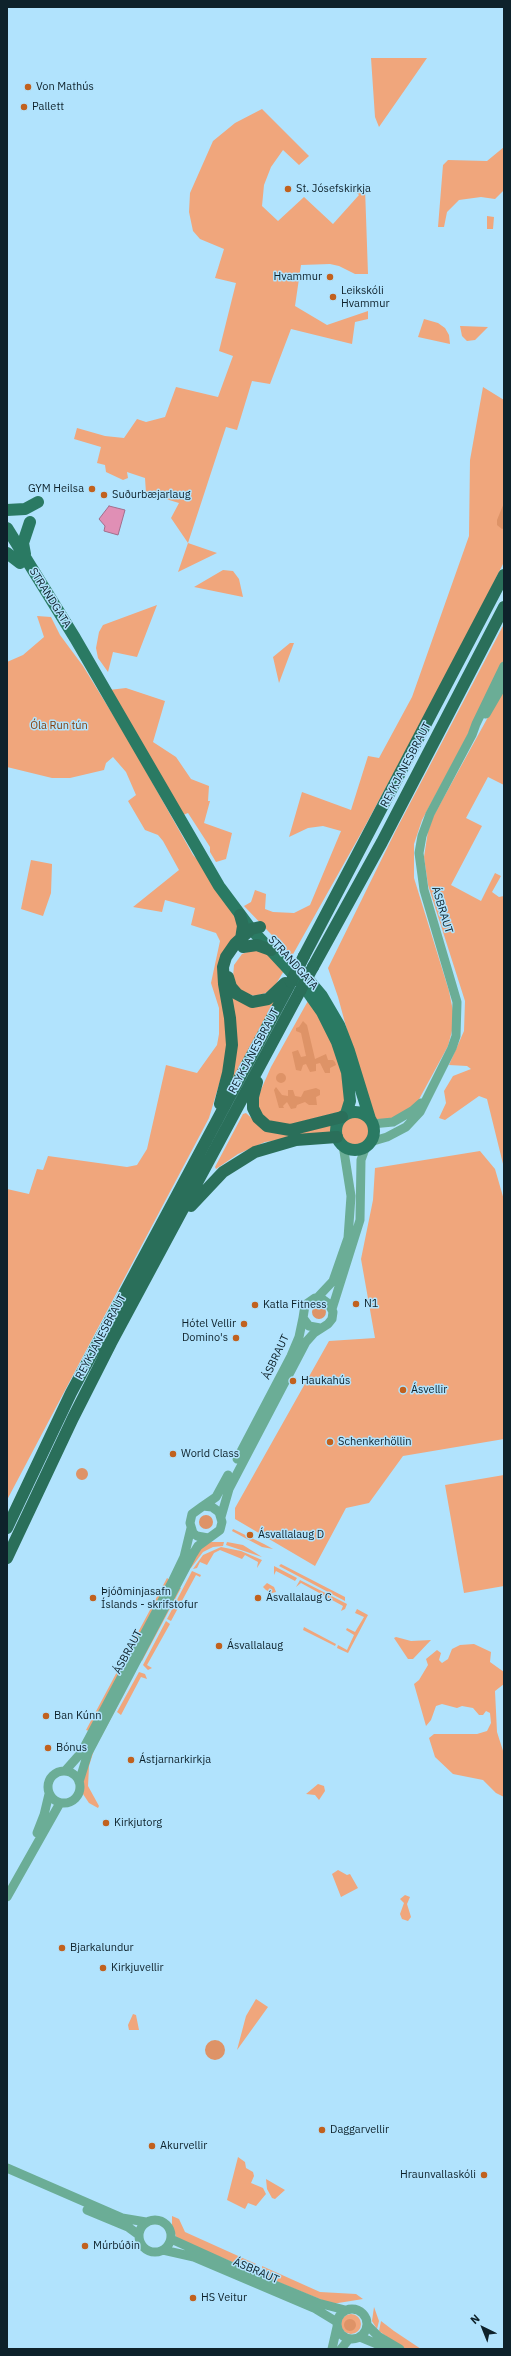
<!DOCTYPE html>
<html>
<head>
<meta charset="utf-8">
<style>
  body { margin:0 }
  #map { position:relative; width:511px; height:2356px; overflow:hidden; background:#b1e3fd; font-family:"IBM Plex Sans",sans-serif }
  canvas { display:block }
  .frame { position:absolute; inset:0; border:8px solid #0e222b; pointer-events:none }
  .north { position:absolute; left:463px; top:2308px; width:40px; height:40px; -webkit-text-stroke:3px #b1e3fd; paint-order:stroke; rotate:317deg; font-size:11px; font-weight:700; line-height:16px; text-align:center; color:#0e222b }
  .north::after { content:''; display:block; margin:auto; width:14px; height:18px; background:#0e222b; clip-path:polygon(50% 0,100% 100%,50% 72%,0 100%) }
</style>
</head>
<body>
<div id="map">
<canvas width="511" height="2356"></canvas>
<div class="frame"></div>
<div class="north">N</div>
</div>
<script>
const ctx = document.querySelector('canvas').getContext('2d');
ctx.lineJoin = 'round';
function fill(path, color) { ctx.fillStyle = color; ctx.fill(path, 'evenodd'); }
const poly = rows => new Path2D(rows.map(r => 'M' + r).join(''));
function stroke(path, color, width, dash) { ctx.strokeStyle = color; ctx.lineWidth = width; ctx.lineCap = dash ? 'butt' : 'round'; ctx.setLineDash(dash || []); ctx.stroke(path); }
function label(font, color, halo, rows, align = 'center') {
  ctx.font = font + ' "IBM Plex Sans",sans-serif'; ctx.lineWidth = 3; ctx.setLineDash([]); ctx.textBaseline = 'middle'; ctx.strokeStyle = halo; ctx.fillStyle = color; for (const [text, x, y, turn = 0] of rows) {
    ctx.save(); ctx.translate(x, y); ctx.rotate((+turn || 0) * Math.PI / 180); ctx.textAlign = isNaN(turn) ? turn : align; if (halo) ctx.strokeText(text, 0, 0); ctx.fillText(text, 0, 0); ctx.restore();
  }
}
fill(poly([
  [371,58,427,58,379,127,375,117],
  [262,109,309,156,299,165,283,150,271,167,264,185,262,206,278,221,304,197,333,224,359,195,350,187,365,188,368,274,355,274,339,266,330,264,301,265,295,306,327,325,368,311,368,319,355,322,352,344,291,329,270,384,252,381,237,430,226,427,188,543,217,553,178,572,188,543,171,518,179,503,146,493,145,478,127,472,128,478,123,480,106,472,105,465,97,463,101,447,74,439,77,428,105,436,124,438,137,419,146,422,165,417,176,387,218,397,233,356,219,351,236,283,215,278,224,249,200,239,193,231,189,212,190,193,213,141,235,123],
  [504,147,504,190,495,199,481,197,459,200,447,212,444,227,438,227,443,165,448,160,487,161],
  [487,216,494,217,493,229,487,229],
  [424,319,438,323,445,328,449,335,450,344,418,337],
  [460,326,461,326,488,327,475,340,467,341,462,336],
  [483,387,504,400,504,562,463,644,364,828,292,956,244,906,251,902,255,890,266,894,265,909,273,912,294,913,310,905,341,831,323,826,308,828,289,837,302,792,351,810,368,756,379,758,412,697,469,536,470,460],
  [223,570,233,571,239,579,243,597,194,587],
  [157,605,137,657,113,652,108,672,98,658,96,648,99,632,103,625],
  [37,616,51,617,60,635,83,666,129,741,193,855,202,864,236,914,238,933,230,944,226,1013,226,1061,209,1118,7,1500,7,1189,29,1194,37,1169,43,1170,48,1156,127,1167,137,1165,147,1149,166,1065,197,1073,217,1045,219,1034,219,1008,211,983,220,941,216,933,191,925,195,908,165,900,162,912,133,907,179,870,163,841,158,835,145,830,128,801,136,795,126,772,113,757,106,763,104,770,70,778,52,778,7,767,7,662,23,655,44,637],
  [504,624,504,661,462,746,422,820,414,844,414,878,449,991,453,1011,453,1027,448,1046,417,1103,403,1115,378,1122,370,1115,338,997,328,968,396,830],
  [290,643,294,643,279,683,273,657],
  [126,688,165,701,153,742,176,757,191,779,209,786,208,801,210,801,204,823,232,833,226,859,216,862,210,852,210,847,188,813,183,815,109,690],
  [504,688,504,785,488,777,466,818,482,826,451,885,481,901,495,873,501,876,492,892,499,897,504,896,504,1168,487,1099,479,1096,445,1120,439,1118,446,1103,444,1091,453,1076,471,1069,467,1066,449,1065,464,1031,465,1001,428,885,424,857,428,831,433,817],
  [31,860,52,864,51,893,43,916,21,909],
  [255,949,271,954,285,969,276,984,266,993,255,996,244,993,237,987,233,977,234,965,242,954],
  [227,990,239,1000,280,995,232,1081],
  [309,999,339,1057,347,1102,343,1111,284,1126,267,1120,261,1113,257,1106,260,1092,271,1067],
  [246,1113,260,1126,333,1123,332,1132,265,1142,238,1154,216,1169,215,1167,243,1114],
  '340 1130a15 15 0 1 1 30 0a15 15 0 1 1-30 0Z',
  [480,1151,495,1169,504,1200,504,1439,403,1456,369,1503,346,1508,315,1566,235,1519,235,1508,329,1341,375,1338,361,1259,373,1200,375,1168],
  [504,1475,504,1586,464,1593,445,1485],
  [233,1529,264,1544,273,1549,262,1547,232,1531],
  [208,1542,224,1542,223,1546,213,1547,203,1552,191,1568,189,1566,197,1551],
  [227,1542,243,1545,262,1557,226,1545],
  [221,1547,241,1551,262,1560,257,1568,258,1562,245,1555,242,1559,220,1550,214,1553,207,1565,200,1562,197,1568,193,1569,203,1555],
  [281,1564,345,1597,345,1601,279,1566],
  [274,1566,297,1578,295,1581,276,1571,274,1575],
  [192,1571,201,1575,200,1577,196,1575,171,1621,167,1619],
  [167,1578,170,1580,89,1731,86,1730],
  [300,1580,347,1604,345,1609,341,1611,343,1606,301,1583,296,1587],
  [267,1583,274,1587,276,1592,272,1593,266,1590,263,1587],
  [178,1587,181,1588,142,1661,142,1657],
  [357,1609,368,1615,348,1653,337,1648,338,1645,347,1650,354,1635,346,1630,347,1628,355,1632,364,1617,355,1613],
  [166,1621,170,1624,147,1665,152,1668,148,1670,143,1665],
  [304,1627,336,1644,335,1646,303,1630],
  [396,1637,411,1641,431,1640,413,1659,408,1659,394,1638],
  [474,1644,491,1652,490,1662,504,1672,504,1684,495,1691,497,1732,504,1754,504,1797,496,1793,483,1780,453,1774,435,1757,429,1738,434,1734,477,1734,487,1731,491,1723,490,1713,486,1711,483,1715,479,1715,473,1708,462,1706,457,1708,442,1704,436,1706,431,1720,426,1726,414,1684,419,1680,428,1665,426,1659,437,1650,441,1653,439,1660,442,1663,448,1659,452,1649,460,1645],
  [136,1672,94,1750,89,1766,88,1786,99,1806,98,1808,89,1803,83,1794,83,1778,85,1765],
  [139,1672,145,1674,147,1679,141,1677,121,1715,117,1712],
  [318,1784,324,1786,325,1791,319,1800,315,1795,306,1794],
  [338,1870,347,1875,350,1874,358,1888,341,1897,332,1874],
  [405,1895,410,1897,407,1904,411,1917,408,1921,402,1919,400,1914,404,1903,400,1899],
  [256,1999,268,2007,237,2050,246,2016],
  [133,2014,136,2015,139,2030,129,2030,128,2025],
  [238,2157,245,2162,246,2168,253,2172,254,2176,251,2183,263,2188,266,2194,256,2206,248,2203,245,2209,227,2200],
  [266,2179,285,2190,275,2199,272,2198,267,2189],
  [172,2216,179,2219,185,2232,256,2264,255,2265,249,2269,177,2239,172,2225],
  [262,2266,320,2292,356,2294,363,2299,332,2304,263,2276],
  [374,2307,379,2321,377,2329,372,2321],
  '341 2324a10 10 0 1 1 20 0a10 10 0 1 1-20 0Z',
  [381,2321,394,2331,421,2349,404,2349,379,2331]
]), '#f0a67c');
fill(poly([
  [504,503,504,528,502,529,497,525,497,520],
  [303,1021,307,1025,315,1059,326,1054,328,1060,333,1060,335,1062,336,1065,330,1068,330,1073,325,1073,320,1063,316,1064,316,1071,310,1072,306,1064,303,1065,301,1071,296,1070,292,1052,298,1050,301,1057,306,1056,301,1033,296,1031,296,1028,299,1027],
  '276 1078a5 5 0 1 1 10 0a5 5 0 1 1-10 0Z',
  [276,1087,282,1095,288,1096,288,1090,293,1090,295,1096,301,1097,304,1091,316,1088,320,1090,320,1095,316,1097,317,1105,309,1105,305,1102,297,1105,296,1108,291,1109,287,1102,283,1106,284,1108,279,1108,274,1090],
  '312 1312a7 7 0 1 1 14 0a7 7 0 1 1-14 0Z',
  '76 1474a6 6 0 1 1 12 0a6 6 0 1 1-12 0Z',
  '199 1522a7 7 0 1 1 14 0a7 7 0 1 1-14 0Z',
  '205 2050a10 10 0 1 1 20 0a10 10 0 1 1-20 0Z',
  '344 2325a6 6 0 1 1 12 0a6 6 0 1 1-12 0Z'
]), '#de9367');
const water = poly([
  [109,506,125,510,118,535,104,531,105,526,99,519,109,506]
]);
fill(water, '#e08fb5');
stroke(water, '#a16e8c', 1);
stroke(poly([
  [486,714,504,683],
  [372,1124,393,1122,412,1111,421,1103],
  [370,1142,387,1137,406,1127,420,1112,452,1048,456,1036,457,1002,424,890,419,853,422,836,430,814,472,735,476,724,504,666],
  [317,1298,333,1281,348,1238,351,1196,343,1145],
  [332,1309,360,1220,361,1160,366,1146],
  [237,1459,291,1356,299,1337,303,1318],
  [203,1506,216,1497,228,1475],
  [221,1517,229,1489,306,1342,314,1333,328,1324,332,1319,333,1312,329,1304,322,1299,315,1298,305,1305,303,1318,309,1326,320,1328],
  '48 1787a16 16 0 1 1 32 0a16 16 0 1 1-32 0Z',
  [65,1771,81,1753,173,1580,184,1557,191,1528],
  [79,1782,88,1753,193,1554,198,1546,220,1530,222,1522,219,1512,212,1507,203,1506,192,1514,190,1523,193,1533,197,1536,208,1538],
  [37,1833,44,1815,49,1794],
  [7,1897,60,1803],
  [7,2168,122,2218,146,2222],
  [87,2210,128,2227,139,2235],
  '139 2236a16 16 0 1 1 32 0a16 16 0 1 1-32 0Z',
  [171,2239,255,2277,318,2303,345,2310],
  [163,2250,194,2257,314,2308,337,2322],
  '337 2324a15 15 0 1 1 30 0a15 15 0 1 1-30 0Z',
  [367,2325,378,2336,400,2349],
  [360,2337,389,2349],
  [332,2349,337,2327],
  [341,2349,349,2339]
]), '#6bad96', 9);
stroke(poly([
  [7,510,25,509,38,502],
  [7,528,75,638,219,886,251,929,303,985,322,1012,337,1042,347,1072,350,1101,346,1114],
  [7,553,20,563],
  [25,554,23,543,30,522],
  [300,970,322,996,339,1025,349,1051,370,1119],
  '336 1131a19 19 0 1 1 38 0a19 19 0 1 1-38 0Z'
]), '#2a7a63', 12);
stroke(poly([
  [240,915,243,926,241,939],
  [243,947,257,945,271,950],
  [304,956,504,575],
  [313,967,382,842,504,607],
  [228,977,231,987,237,994,252,1002,268,999,285,983],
  [257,1082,253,1097,253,1108,258,1118,267,1126,290,1130,342,1117],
  [220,1104,228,1073,232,1045,230,1018,224,984,223,967,226,957,235,944,251,929,260,927],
  [191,1206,223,1172,255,1152,296,1140,337,1137],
  [7,1528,71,1393,291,982],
  [7,1558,73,1418,111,1343,300,991]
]), '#2a6f5a', 12);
stroke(poly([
  [291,982,304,956],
  [300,991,313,967]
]), '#2a6f5a', 12);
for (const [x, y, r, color] of [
  [28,87,4,"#c1611e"],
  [24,107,4,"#c1611e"],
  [288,189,4,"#c1611e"],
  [330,277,4,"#c1611e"],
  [333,297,4,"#c1611e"],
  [92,489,4,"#c1611e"],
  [104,495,4,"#c1611e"],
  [356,1304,4,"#c1611e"],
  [255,1305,4,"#c1611e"],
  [244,1324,4,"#c1611e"],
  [236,1338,4,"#c1611e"],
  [293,1381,4,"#c1611e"],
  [403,1390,4,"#c1611e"],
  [330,1442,4,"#c1611e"],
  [173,1454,4,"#c1611e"],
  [250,1535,4,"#c1611e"],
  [93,1598,4,"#c1611e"],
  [258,1598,4,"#c1611e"],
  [219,1646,4,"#c1611e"],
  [46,1716,4,"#c1611e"],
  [48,1748,4,"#c1611e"],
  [131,1760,4,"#c1611e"],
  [106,1823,4,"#c1611e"],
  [62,1948,4,"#c1611e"],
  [103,1968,4,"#c1611e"],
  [322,2130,4,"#c1611e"],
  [152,2146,4,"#c1611e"],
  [484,2175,4,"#c1611e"],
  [85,2246,4,"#c1611e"],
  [193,2298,4,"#c1611e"]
]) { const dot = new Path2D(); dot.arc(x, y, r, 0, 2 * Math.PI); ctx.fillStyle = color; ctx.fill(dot); stroke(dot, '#b1e3fd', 1.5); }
label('11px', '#0e222b', '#b1e3fd', [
  ["Von Mathús",36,87],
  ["Pallett",32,107],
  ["St. Jósefskirkja",296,189],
  ["Hvammur",322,277,"right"],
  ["Leikskóli",341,291],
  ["Hvammur",341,304],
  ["GYM Heilsa",84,489,"right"],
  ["Suðurbæjarlaug",112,495],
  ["N1",364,1304],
  ["Katla Fitness",263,1305],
  ["Hótel Vellir",236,1324,"right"],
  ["Domino's",228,1338,"right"],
  ["Haukahús",301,1381],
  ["Ásvellir",411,1390],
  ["Schenkerhöllin",338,1442],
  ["World Class",181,1454],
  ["Ásvallalaug D",258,1535],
  ["Þjóðminjasafn",101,1592],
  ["Íslands - skrifstofur",101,1605],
  ["Ásvallalaug C",266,1598],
  ["Ásvallalaug",227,1646],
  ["Ban Kúnn",54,1716],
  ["Bónus",56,1748],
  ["Ástjarnarkirkja",139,1760],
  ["Kirkjutorg",114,1823],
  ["Bjarkalundur",70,1948],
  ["Kirkjuvellir",111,1968],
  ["Daggarvellir",330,2130],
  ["Akurvellir",160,2146],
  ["Hraunvallaskóli",476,2175,"right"],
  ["Múrbúðin",93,2246],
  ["HS Veitur",201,2298]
], 'left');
label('11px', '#0e222b', '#b1e3fd', [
  ["STRANDGATA",50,598,58],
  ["REYKJANESBRAUT",406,765,-62],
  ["ÁSBRAUT",442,910,73],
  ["STRANDGATA",293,963,48],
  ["REYKJANESBRAUT",254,1051,-62],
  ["REYKJANESBRAUT",101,1337,-62],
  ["ÁSBRAUT",276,1357,-65],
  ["ÁSBRAUT",128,1652,-62],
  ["ÁSBRAUT",256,2271,23]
]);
label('11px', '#843f0e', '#b1e3fd', [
  ["Óla Run tún",59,726]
]);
</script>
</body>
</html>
